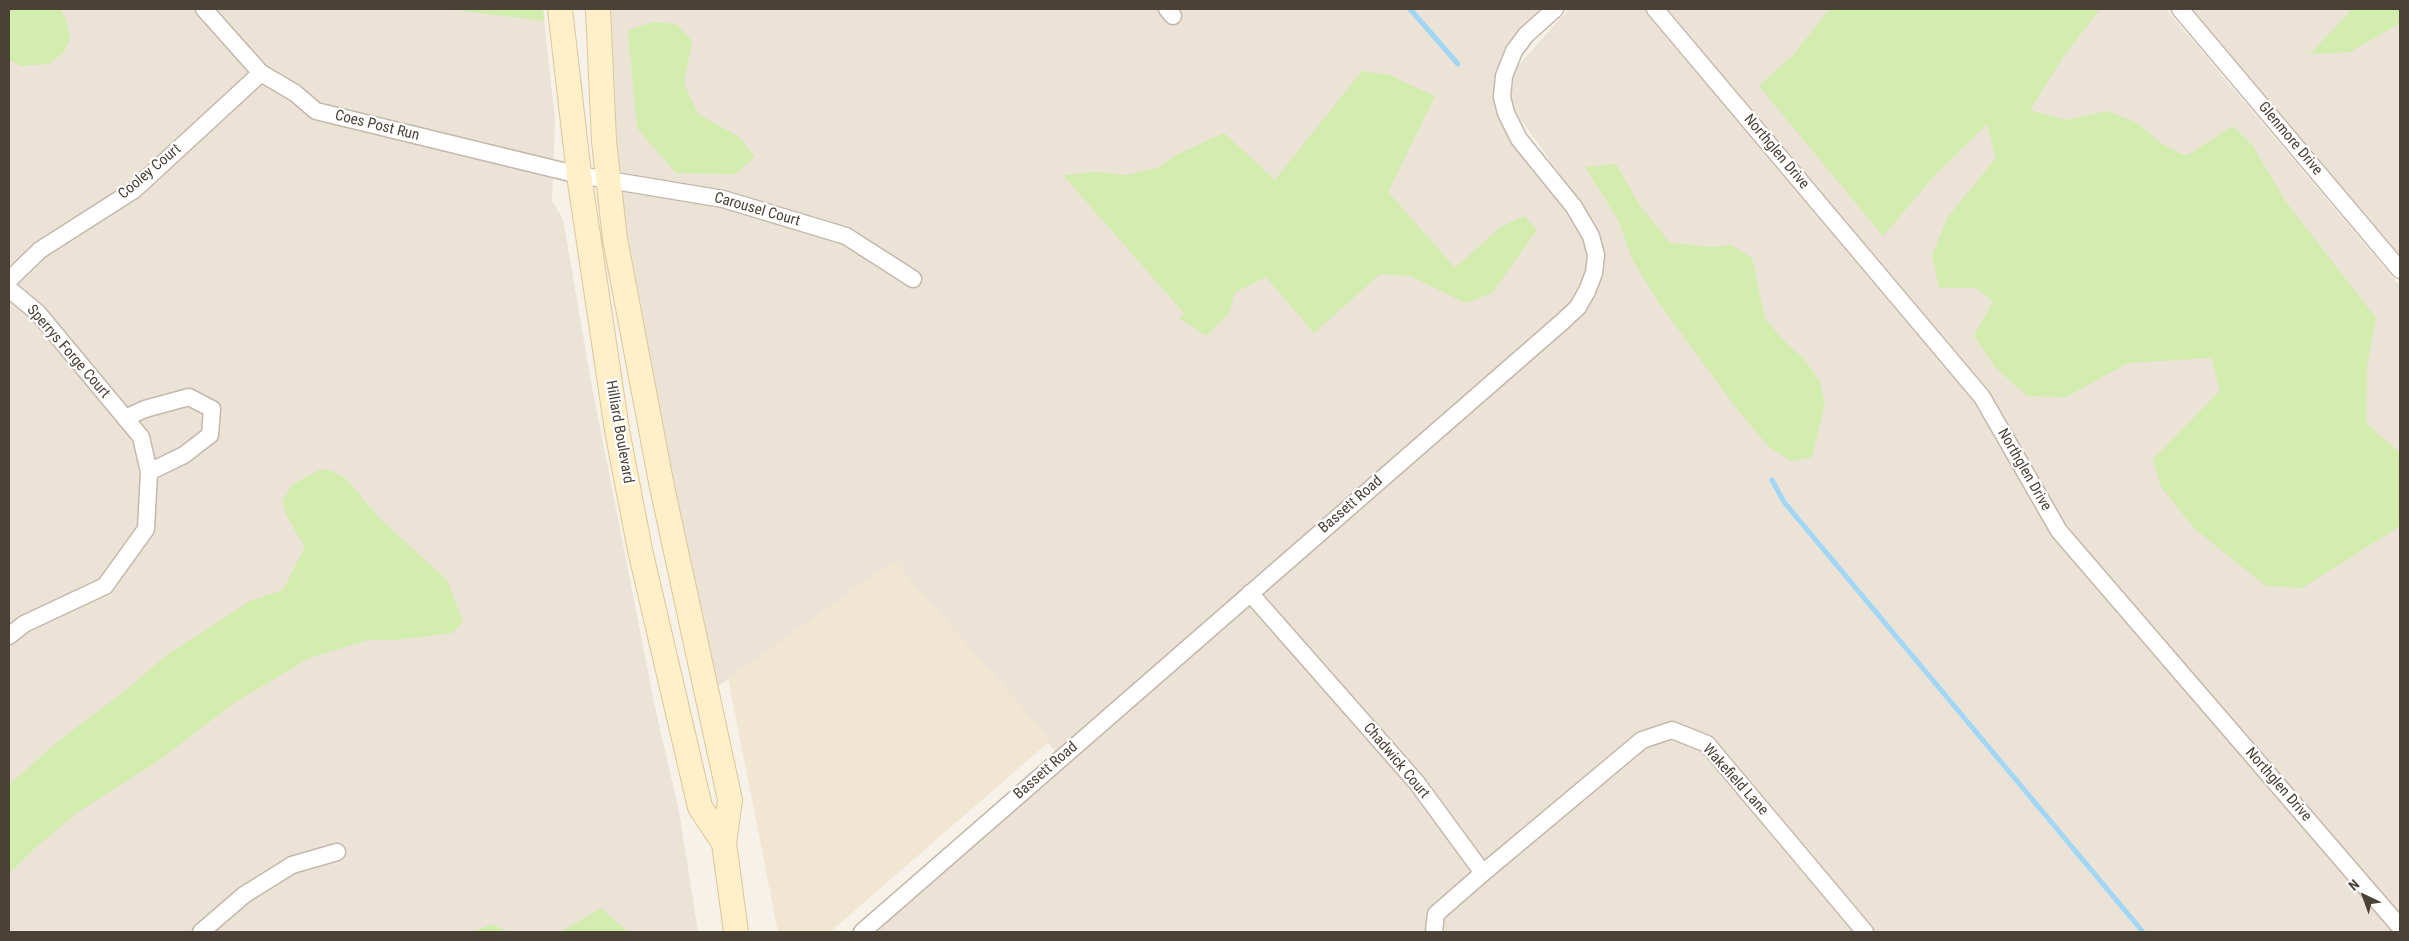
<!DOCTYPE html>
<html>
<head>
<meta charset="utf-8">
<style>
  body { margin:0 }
  #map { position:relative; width:2409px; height:941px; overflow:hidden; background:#f6f1e9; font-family:"Roboto Condensed",sans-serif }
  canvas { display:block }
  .frame { position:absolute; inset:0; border:10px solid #4a4236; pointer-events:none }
  .north { position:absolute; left:2339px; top:871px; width:50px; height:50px; -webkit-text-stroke:4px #fff; paint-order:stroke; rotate:318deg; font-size:14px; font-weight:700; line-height:20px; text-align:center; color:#4a4236 }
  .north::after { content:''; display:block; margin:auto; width:18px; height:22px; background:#4a4236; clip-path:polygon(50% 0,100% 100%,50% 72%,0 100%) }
</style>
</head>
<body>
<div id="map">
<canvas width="2409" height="941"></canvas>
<div class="frame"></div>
<div class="north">N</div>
</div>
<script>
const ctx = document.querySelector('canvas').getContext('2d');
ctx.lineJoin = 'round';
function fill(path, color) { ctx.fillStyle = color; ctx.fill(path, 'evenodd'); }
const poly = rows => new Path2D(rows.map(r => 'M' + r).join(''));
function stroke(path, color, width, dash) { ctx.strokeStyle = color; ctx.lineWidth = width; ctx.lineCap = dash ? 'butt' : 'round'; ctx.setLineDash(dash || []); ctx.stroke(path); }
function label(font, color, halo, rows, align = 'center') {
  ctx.font = font + ' "Roboto Condensed",sans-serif'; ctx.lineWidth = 4.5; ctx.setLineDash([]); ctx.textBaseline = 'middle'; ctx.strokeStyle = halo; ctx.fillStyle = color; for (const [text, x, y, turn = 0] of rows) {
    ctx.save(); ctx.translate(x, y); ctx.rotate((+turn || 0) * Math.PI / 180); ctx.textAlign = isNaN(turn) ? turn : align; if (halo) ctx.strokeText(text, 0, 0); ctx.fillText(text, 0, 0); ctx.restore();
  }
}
fill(poly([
  [9,9,543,9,555,120,552,201,563,219,591,382,656,712,679,811,698,932,9,932],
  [598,9,1555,9,1519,43,1503,105,1591,236,1587,291,1061,758,894,561,707,694,615,239],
  [1569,9,2166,9,2400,286,2400,932,872,932,1581,314,1599,285,1604,252,1595,224,1510,104,1515,69],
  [2190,9,2400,9,2400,257,2400,256]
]), '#eae3d6');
fill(poly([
  [894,561,1051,740,830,932,778,932,728,678]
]), '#f0e6d1');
fill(poly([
  [9,9,59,9,66,19,70,38,64,52,48,64,22,66,9,60],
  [446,9,543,9,545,21],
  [1830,9,2100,9,2063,57,2030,110,2066,120,2108,111,2137,123,2163,145,2186,156,2233,126,2252,145,2286,202,2376,318,2367,367,2366,423,2400,453,2400,526,2302,588,2266,586,2194,528,2161,487,2153,459,2220,391,2212,358,2128,363,2066,397,2027,396,1995,367,1974,336,1993,301,1976,288,1939,288,1932,255,1948,217,1996,158,1987,124,1933,177,1883,236,1759,86,1793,55],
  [2349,9,2400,9,2400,23,2350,52,2310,54,2348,14],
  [653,22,676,24,692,41,684,84,698,114,739,137,755,157,735,174,676,173,637,128,628,30],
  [1362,71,1389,75,1435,96,1388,192,1455,268,1501,227,1524,216,1537,230,1492,293,1465,303,1410,276,1380,274,1314,333,1266,277,1235,292,1229,313,1206,336,1179,318,1184,313,1063,175,1096,172,1125,175,1158,168,1176,155,1224,133,1275,180],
  [1616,164,1640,206,1670,243,1712,247,1731,245,1752,258,1765,319,1786,343,1804,359,1820,382,1825,404,1812,457,1791,461,1769,447,1737,409,1659,303,1632,259,1619,221,1585,167],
  [321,469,332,471,345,478,380,519,447,580,463,622,452,633,397,640,369,640,309,658,234,703,155,763,78,812,35,848,9,874,9,785,55,744,126,690,167,655,250,601,283,590,305,547,286,515,283,500,292,485],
  [601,908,628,932,559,932,576,923],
  [492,924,509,932,473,932]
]), '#d3edae');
stroke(poly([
  [1410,9,1458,64],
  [1772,480,1784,502,2143,932]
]), '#a0d7f7', 5);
const minor = poly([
  [204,9,261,73,295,93,316,111,579,175,723,199,846,236,913,279],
  [1167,9,1173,16],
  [1655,9,1982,397,2059,531,2400,927],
  [2180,9,2400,270],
  [9,280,40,250,134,190,261,73],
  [9,289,38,313,141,437,149,472,146,529,105,586,24,624,9,636],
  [125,418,145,409,189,397,212,409,210,435,184,455,149,472],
  [1250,593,1417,783,1483,873],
  [201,932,244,895,292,865,337,852],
  [862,932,1562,322,1578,307,1587,291,1594,273,1596,255,1591,236,1574,207,1519,139,1506,113,1502,97,1504,76,1514,51,1526,35,1555,9],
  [1434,932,1436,914,1483,873,1642,740,1672,730,1707,744,1865,932]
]);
const secondary = poly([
  [560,9,579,175,617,430,640,550,700,807,724,843],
  [598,9,604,141,615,239,662,487,730,800,724,843,736,932]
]);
stroke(minor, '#c2b9aa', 19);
stroke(secondary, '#ddc796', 26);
stroke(minor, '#fff', 16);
stroke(secondary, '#fff0c9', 24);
label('15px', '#4a4236', '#fff', [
  ["Coes Post Run",377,126,14],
  ["Glenmore Drive",2290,139,50],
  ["Northglen Drive",1776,152,50],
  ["Cooley Court",150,172,-40],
  ["Carousel Court",757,210,16],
  ["Sperrys Forge Court",68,352,49],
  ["Hilliard Boulevard",619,432,80],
  ["Northglen Drive",2024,470,60],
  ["Bassett Road",1351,505,-41],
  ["Chadwick Court",1396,761,50],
  ["Bassett Road",1046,771,-41],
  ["Wakefield Lane",1735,780,48],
  ["Northglen Drive",2278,785,49]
]);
</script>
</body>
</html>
